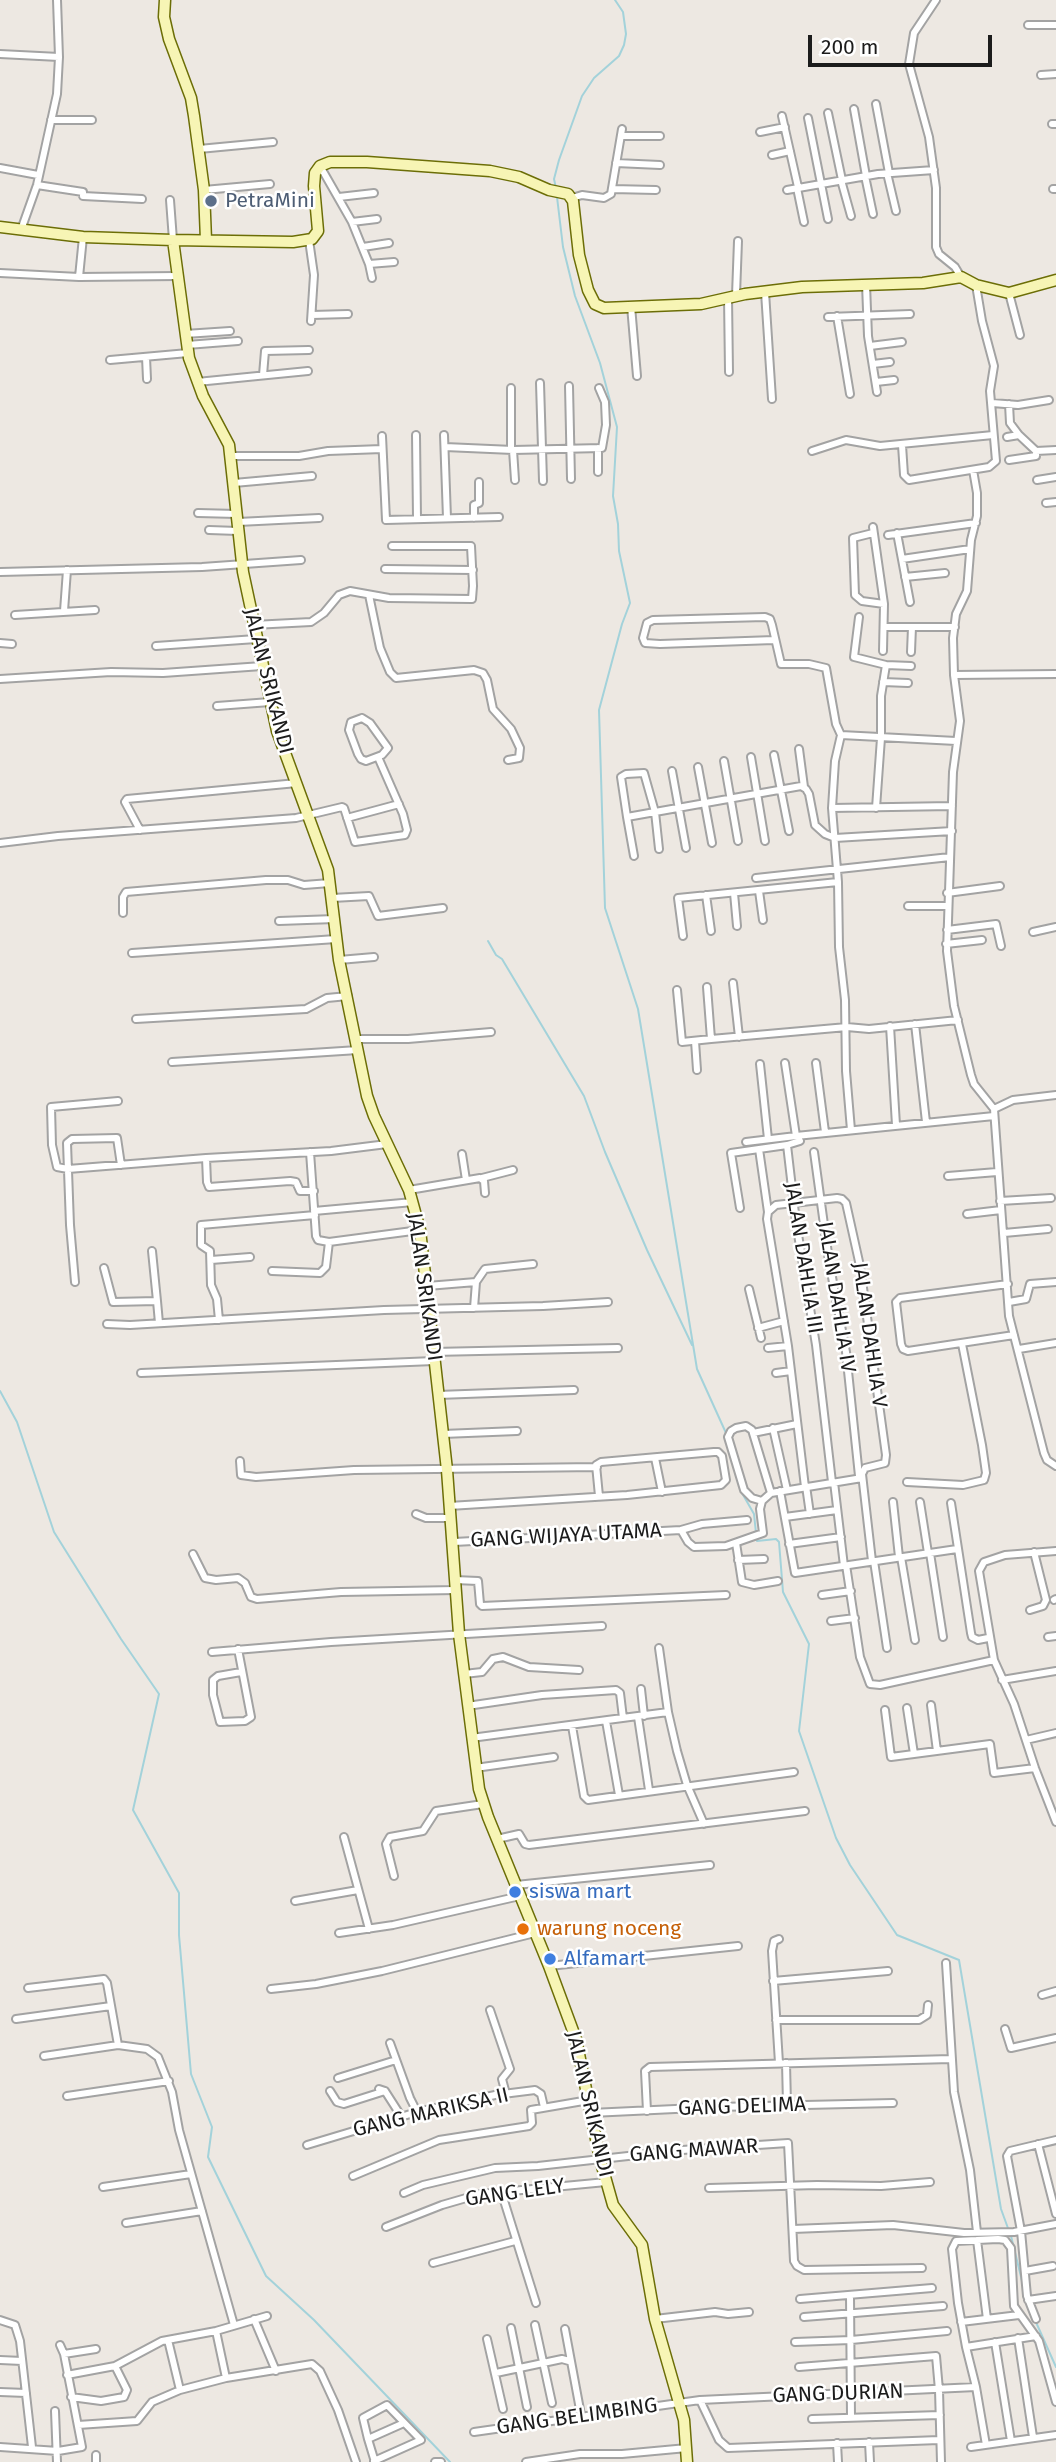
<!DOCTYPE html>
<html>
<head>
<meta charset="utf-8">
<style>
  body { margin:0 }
  #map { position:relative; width:1056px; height:2462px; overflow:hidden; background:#ede8e2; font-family:"Fira Sans",sans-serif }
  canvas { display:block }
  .scale { position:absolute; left:808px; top:35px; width:184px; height:32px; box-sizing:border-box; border:4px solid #1c1c1c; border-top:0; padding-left:9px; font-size:21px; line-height:24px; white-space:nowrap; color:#1c1c1c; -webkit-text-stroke:5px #fff; paint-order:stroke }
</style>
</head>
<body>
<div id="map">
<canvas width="1056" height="2462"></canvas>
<div class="scale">200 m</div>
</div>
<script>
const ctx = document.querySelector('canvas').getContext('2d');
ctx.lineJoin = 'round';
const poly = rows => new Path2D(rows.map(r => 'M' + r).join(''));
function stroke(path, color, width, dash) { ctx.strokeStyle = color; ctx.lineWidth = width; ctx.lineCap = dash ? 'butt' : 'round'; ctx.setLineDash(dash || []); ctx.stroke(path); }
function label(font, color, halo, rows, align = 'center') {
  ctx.font = font + ' "Fira Sans",sans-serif'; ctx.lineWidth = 5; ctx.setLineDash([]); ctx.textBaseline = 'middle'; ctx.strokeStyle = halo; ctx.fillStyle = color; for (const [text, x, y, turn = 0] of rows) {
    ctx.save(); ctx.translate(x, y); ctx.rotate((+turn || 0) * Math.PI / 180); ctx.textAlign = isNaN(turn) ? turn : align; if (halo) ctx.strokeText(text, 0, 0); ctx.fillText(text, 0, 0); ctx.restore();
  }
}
stroke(poly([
  [556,188,554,179,559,160,582,96,594,78,619,56,624,45,626,34,623,12,615,0],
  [557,197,563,247,575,296,600,363,617,427,613,496,618,524,619,551,630,603,622,624,599,710,605,908,638,1009,697,1369,726,1433],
  [488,941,496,955,502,959,584,1096,605,1152,647,1250,692,1345],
  [0,1391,17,1422,54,1532,121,1639,159,1694,133,1810,179,1893,179,1935,191,2074,212,2127,208,2157,266,2276,314,2320,450,2462],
  [742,1493,754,1514,756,1533],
  [757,1539,757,1541,776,1539,779,1542,783,1592,809,1644,799,1731,836,1838,850,1865,897,1935,959,1960,1001,2209,1009,2231],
  [1011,2236,1023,2285],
  [1035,2320,1056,2367]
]), '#a3d2da', 2);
const street = poly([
  [936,0,914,33,909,64,929,137,936,188,936,247,939,254,955,267,961,277],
  [1028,25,1056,25],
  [0,54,59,57],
  [1041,75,1056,74],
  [876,104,889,173],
  [854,109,866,176],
  [828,113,842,180],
  [782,116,798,187],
  [808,118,828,219],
  [51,120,92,120],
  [1052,124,1056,124],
  [760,132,785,127],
  [621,136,660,136],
  [199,149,273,142],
  [772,155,790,151],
  [616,163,660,165],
  [320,166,352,222,369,264,372,278],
  [0,168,38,175],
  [887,173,896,211],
  [865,176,873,214],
  [841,180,851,216],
  [37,185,83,192,83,196,142,199],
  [797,188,804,222],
  [612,189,656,190],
  [1053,189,1056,189],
  [204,190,270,184],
  [787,190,878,174,934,170],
  [339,197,374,193],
  [572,198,582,195,604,198,611,194,622,129],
  [170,200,173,240],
  [352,222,377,219],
  [21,230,37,185,57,94,59,57,57,0],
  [309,240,314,275,311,321],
  [363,247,389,243],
  [369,264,394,262],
  [0,273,79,277,178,276],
  [79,277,83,237],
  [866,284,868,336,877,392],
  [765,292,772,399],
  [1009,293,1020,335],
  [736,295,738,241],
  [728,297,729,372],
  [631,306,637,376],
  [312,315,348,314],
  [837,316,850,394],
  [828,317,910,314],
  [185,334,230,331],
  [187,345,238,341],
  [870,346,902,342],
  [146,357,147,379],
  [110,360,188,353],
  [873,364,890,362],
  [263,375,265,351,309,350],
  [197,382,308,371],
  [876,382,894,380],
  [540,383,543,481],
  [569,386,571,479],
  [511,388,511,450],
  [992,403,1018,405,1049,400],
  [1009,404,1010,423,1019,435,1036,451,1056,450],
  [416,435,417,518],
  [444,435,447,518],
  [382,436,386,520,499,517],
  [1007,437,1019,435],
  [902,445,904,475,909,480,989,467,996,461,990,391,994,366,982,321,976,285],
  [445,447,513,450,602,448,606,425,605,402,599,388],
  [598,448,598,472],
  [513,450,515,480],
  [812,451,846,440,880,446,993,435],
  [231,456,299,456,328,451,382,449],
  [1009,460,1036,456,1036,451],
  [973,470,977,493,977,516,971,540,967,591,956,614,953,638,954,675,960,721,953,772,947,951,954,1006,971,1075,974,1084,994,1109,1009,1316,1044,1453,1047,1460,1056,1466],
  [1037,480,1056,477],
  [234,483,312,476],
  [1046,503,1056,502],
  [198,513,237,514],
  [474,518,474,505,479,503,479,482],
  [238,522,319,518],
  [873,527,884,604,883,651],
  [209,530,238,531],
  [873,533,853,538,855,595,862,601,884,604],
  [897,533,910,602],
  [888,535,976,523],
  [902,559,970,549],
  [385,569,473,570],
  [0,572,202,567,301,560],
  [905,577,945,573],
  [369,595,380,648,390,672,396,678,474,670,483,673,487,680,493,709,511,729,520,748,519,758,508,760],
  [64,611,67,570],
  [15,615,95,610],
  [859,617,854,657,886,665,911,666],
  [253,625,311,622,324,613,339,595,350,591,389,598,472,599,473,586,471,546,392,546],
  [884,627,955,627],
  [774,640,660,644,645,643,643,638,647,623,653,620,765,617,770,619,772,625,781,664,809,664,826,668,836,724,841,735,956,741],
  [0,643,12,644],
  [156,646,256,639],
  [911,652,912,627],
  [954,675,1056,674],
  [0,679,111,672,163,673,262,666],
  [883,682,908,683],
  [217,706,270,702],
  [362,718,370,723,388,748,382,755,366,761,361,759,358,754,349,730,351,722,362,718],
  [841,735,835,761,832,808,838,882,839,947,845,1000,846,1071,851,1130],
  [799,749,804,787],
  [774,755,789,831],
  [751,757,765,841],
  [724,761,738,841],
  [698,767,712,843],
  [672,771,686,848],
  [832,808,952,806],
  [876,808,881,738,881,696,886,665],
  [627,817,621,777,626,774,644,773,655,812,659,849],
  [347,818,399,804],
  [140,830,125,802,127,799,297,783],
  [0,843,58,836,296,818,342,807,344,808,355,842,405,835,407,830,403,814,378,757],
  [634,856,627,817,801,786,806,789,809,794,815,825,825,834,835,838,952,831],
  [756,878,950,857],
  [759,891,763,920],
  [734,893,737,926],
  [947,893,1000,886],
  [706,895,711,931],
  [332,898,369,896,378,916,443,908],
  [908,906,947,906],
  [123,913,123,897,126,892,266,880,288,880,304,885,330,883],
  [279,921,335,919],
  [947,930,996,924,1001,946],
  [1033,932,1056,927],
  [683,936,678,898,838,882],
  [946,944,982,940],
  [132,953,336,939],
  [339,960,374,957],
  [733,983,739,1037],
  [707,987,711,1039,847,1027,869,1029,958,1020],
  [677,990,682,1042,711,1039],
  [136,1019,306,1009,327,998,348,996],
  [915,1024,926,1122],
  [890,1026,896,1125],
  [356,1039,408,1039,491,1032],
  [695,1041,697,1070],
  [172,1062,358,1050],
  [785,1063,796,1136,994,1116],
  [816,1063,825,1132],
  [760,1064,768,1139],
  [118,1101,51,1107,52,1145,57,1167,68,1169,206,1158],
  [994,1109,1013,1100,1056,1095],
  [746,1142,796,1136],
  [787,1145,800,1141],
  [759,1149,768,1212],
  [310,1152,316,1236,318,1240,329,1242],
  [814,1152,829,1261,846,1352,859,1476],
  [462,1154,466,1180],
  [948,1176,997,1172],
  [482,1178,513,1170],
  [409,1190,480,1178,484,1181,485,1193],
  [314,1191,300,1191,296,1182,290,1181,209,1187,207,1182,206,1158,331,1151,387,1144],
  [1000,1201,1051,1198],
  [740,1208,731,1153,787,1145,796,1222,816,1345,832,1482],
  [314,1211,413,1202],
  [967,1214,1001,1210],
  [1004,1233,1048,1229],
  [152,1251,157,1301],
  [211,1260,250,1257],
  [104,1268,113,1302,157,1301,159,1323],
  [272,1271,320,1273,326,1267,329,1242,420,1230],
  [75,1282,70,1225,67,1143,72,1139,117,1138,121,1165],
  [1008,1284,900,1298,896,1302,901,1344,903,1349,908,1351,1014,1335],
  [427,1286,476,1282],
  [749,1289,761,1338],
  [1009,1302,1026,1299,1030,1284,1056,1282],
  [474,1308,476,1282,485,1269,533,1264],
  [219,1320,217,1299,211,1285,210,1251,201,1245,201,1225,315,1215],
  [107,1324,130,1325,384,1310,543,1306,608,1302],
  [758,1328,784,1321],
  [768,1348,788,1346],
  [1019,1349,1056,1343],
  [433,1352,618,1348],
  [141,1373,434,1361],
  [776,1373,791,1371],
  [438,1395,574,1390],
  [773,1428,787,1490],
  [753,1433,797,1424],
  [443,1434,517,1431],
  [655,1458,662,1492],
  [240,1461,241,1475,256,1477,354,1470,597,1467],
  [834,1482,844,1566],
  [907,1482,963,1485,984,1480,986,1473,982,1445,962,1344],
  [806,1486,810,1514],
  [805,1487,788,1346,767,1219,768,1212,776,1205,837,1198,842,1199,846,1203,860,1266,886,1455,885,1463,865,1468,862,1474,872,1561],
  [780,1491,795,1573,957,1549],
  [762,1501,752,1498,744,1490,728,1437,731,1431,736,1428,746,1426,752,1430,771,1493],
  [893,1502,899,1557],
  [920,1502,928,1553],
  [951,1503,971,1633,972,1637,978,1640,988,1638],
  [449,1506,627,1495,721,1485,726,1480,722,1456,718,1452,714,1452,601,1462,596,1465,599,1496],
  [416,1514,426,1518,451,1518],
  [785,1517,837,1510],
  [681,1530,702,1524,747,1520],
  [454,1542,681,1530,688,1542,694,1547,726,1546,763,1533,760,1509,762,1501,771,1493,862,1478],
  [736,1543,742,1582,754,1585,778,1581],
  [789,1544,841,1537],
  [1056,1551,1005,1555,984,1562,979,1571,994,1660,1014,1704,1035,1768,1056,1822],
  [930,1553,943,1637],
  [193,1554,205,1578,216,1580,238,1578,245,1583,251,1597,257,1599,341,1592,456,1590],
  [901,1557,915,1640],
  [738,1560,764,1559],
  [874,1561,887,1648],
  [846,1565,860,1657,870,1684,880,1685,994,1660],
  [455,1580,478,1581,480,1604,482,1606,726,1595],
  [822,1595,851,1591],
  [1054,1600,1056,1599],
  [1030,1610,1043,1606,1046,1600,1034,1552],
  [831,1621,855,1618],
  [1048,1637,1056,1636],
  [659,1648,668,1712,677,1751,687,1785,704,1824],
  [238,1649,251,1717,245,1721,220,1722,213,1695,213,1680,218,1676,241,1672],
  [212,1652,331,1642,602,1626],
  [464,1674,482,1672,493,1659,503,1657,529,1667,579,1670],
  [1002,1680,1056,1671],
  [641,1689,644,1716],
  [931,1705,937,1751],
  [467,1706,542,1695,616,1690,620,1693,623,1718],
  [907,1708,914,1754],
  [885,1710,891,1757,990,1744,994,1773,1035,1768],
  [638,1717,649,1790],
  [606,1721,619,1795],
  [572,1726,584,1796,588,1800,794,1772],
  [471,1738,668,1712],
  [1026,1740,1056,1733],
  [475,1768,554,1757],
  [344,1837,369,1929],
  [497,1839,519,1834,525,1844,529,1845,805,1811],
  [394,1876,386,1844,390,1837,423,1831,436,1811,483,1804],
  [516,1885,710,1865],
  [295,1901,358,1890],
  [339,1933,393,1925,520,1896],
  [946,1963,954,2092,970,2170,977,2232],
  [549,1966,738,1946],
  [773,1981,888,1971],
  [28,1988,104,1979,107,1983,118,2045,147,2049,158,2057,172,2092,179,2130,234,2325],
  [271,1989,316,1984,382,1971,535,1933],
  [1042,1995,1056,1991],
  [490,2010,510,2069,502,2079,506,2094],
  [16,2019,111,2006],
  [776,2020,919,2020,927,2015,928,2005],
  [1005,2029,1011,2048,1056,2038],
  [390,2043,410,2098,417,2112],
  [44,2056,118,2045],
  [779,2063,772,1951,774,1941,779,1939],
  [786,2063,787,2104],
  [338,2078,396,2060],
  [379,2089,385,2091,401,2116],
  [330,2091,337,2102,344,2104,385,2091],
  [67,2096,169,2081],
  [647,2111,645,2071,650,2067,951,2059],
  [591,2113,717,2107,893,2103],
  [1038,2144,1056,2214],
  [307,2145,417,2112,495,2095,535,2090,541,2094,544,2107],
  [353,2176,439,2140,529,2126,532,2123,531,2110,589,2100],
  [103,2187,191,2174],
  [709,2188,817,2185,881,2186,930,2182],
  [501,2191,536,2303],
  [404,2193,423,2185,495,2168,538,2166,682,2150,788,2143,794,2261,797,2266,804,2270,922,2268],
  [126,2223,202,2211],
  [386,2227,442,2205,480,2194,606,2182],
  [793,2229,893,2225,964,2233,1014,2232,1056,2224],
  [977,2240,987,2319],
  [433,2263,515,2241],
  [1025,2271,1053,2266],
  [850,2296,851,2417],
  [800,2299,932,2288],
  [1028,2300,1056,2296],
  [804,2317,943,2306],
  [254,2319,276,2371],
  [655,2319,715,2312,728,2314,749,2312],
  [1036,2319,1027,2296,1021,2231,1007,2156,1010,2151,1056,2140],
  [0,2320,15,2325,20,2341,32,2447],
  [961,2322,1019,2315],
  [535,2325,552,2403],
  [511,2328,527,2407],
  [565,2329,581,2415],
  [216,2331,226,2378],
  [1018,2338,1033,2437],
  [487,2339,503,2409],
  [168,2340,180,2390],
  [795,2342,851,2340,947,2331],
  [995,2342,1011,2441],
  [966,2347,1036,2336],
  [64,2354,96,2349],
  [0,2360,22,2361],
  [799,2367,936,2356,939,2390,941,2462],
  [496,2373,562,2359,569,2361],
  [67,2375,115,2366,162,2341,216,2331,267,2316],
  [0,2392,26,2393],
  [71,2397,101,2401,124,2397,127,2390,115,2366],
  [700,2400,719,2440,728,2448,939,2440],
  [55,2411,57,2462],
  [812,2419,940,2415],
  [78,2425,137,2421,152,2402,180,2390,226,2378,312,2364,320,2371,338,2410,356,2462],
  [474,2432,700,2400,976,2387],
  [368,2439,404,2423],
  [869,2442,870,2462],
  [837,2443,838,2462],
  [986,2445,976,2387,966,2347,958,2303,952,2249,956,2241,998,2239,1005,2240,1011,2248,1014,2306,1039,2341,1056,2402],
  [0,2447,58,2451,82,2447,64,2354,60,2345],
  [971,2447,1056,2435],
  [96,2455,96,2462],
  [374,2461,421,2440,387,2405,363,2418,368,2439,375,2462],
  [435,2462,441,2462],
  [526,2462,580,2454,622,2454,687,2448]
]);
const secondary = poly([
  [165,0,164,17,169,39,191,98,194,116,204,190,206,240],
  [0,227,83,237,173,240,189,358,203,396,229,445,243,572,277,731,328,870,339,960,367,1096,374,1116,409,1190,420,1230,447,1470,459,1634,479,1789,488,1817,549,1966,576,2039,600,2159,613,2205,642,2245,655,2319,684,2420,687,2462],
  [173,240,293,242,312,239,318,231,314,186,315,173,320,166,330,162,367,162,490,171,519,177,549,190,568,194,573,201,579,255,588,290,595,304,604,308,701,304,745,294,802,287,923,283,961,277,976,285,1009,293,1056,280]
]);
stroke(street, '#a3a3a3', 10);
stroke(secondary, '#6c6e07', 13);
stroke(street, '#fff', 6);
stroke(secondary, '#f7f5b5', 10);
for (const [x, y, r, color] of [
  [211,201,7,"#5c6f8a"],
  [515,1892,7,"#3f7fe0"],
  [523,1929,7,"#e8710a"],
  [550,1959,7,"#3f7fe0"]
]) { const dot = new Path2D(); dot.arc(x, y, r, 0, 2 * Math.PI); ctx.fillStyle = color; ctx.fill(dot); stroke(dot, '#fff', 2.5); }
label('21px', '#4e5e75', '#fff', [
  ["PetraMini",225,201]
], 'left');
label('21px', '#1c1c1c', '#fff', [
  ["JALAN SRIKANDI",268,681,76],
  ["JALAN DAHLIA III",803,1258,81],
  ["JALAN SRIKANDI",424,1287,82],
  ["JALAN DAHLIA IV",836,1297,81],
  ["JALAN DAHLIA V",869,1335,82],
  ["GANG WIJAYA UTAMA",566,1536,-3],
  ["JALAN SRIKANDI",589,2104,77],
  ["GANG DELIMA",742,2107,-2],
  ["GANG MARIKSA II",431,2113,-13],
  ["GANG MAWAR",694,2151,-4],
  ["GANG LELY",515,2193,-8],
  ["GANG DURIAN",838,2394,-2],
  ["GANG BELIMBING",577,2417,-8]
]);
label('21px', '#366cbe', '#fff', [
  ["siswa mart",529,1892],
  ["Alfamart",564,1959]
], 'left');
label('21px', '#c56008', '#fff', [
  ["warung noceng",537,1929]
], 'left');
</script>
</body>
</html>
